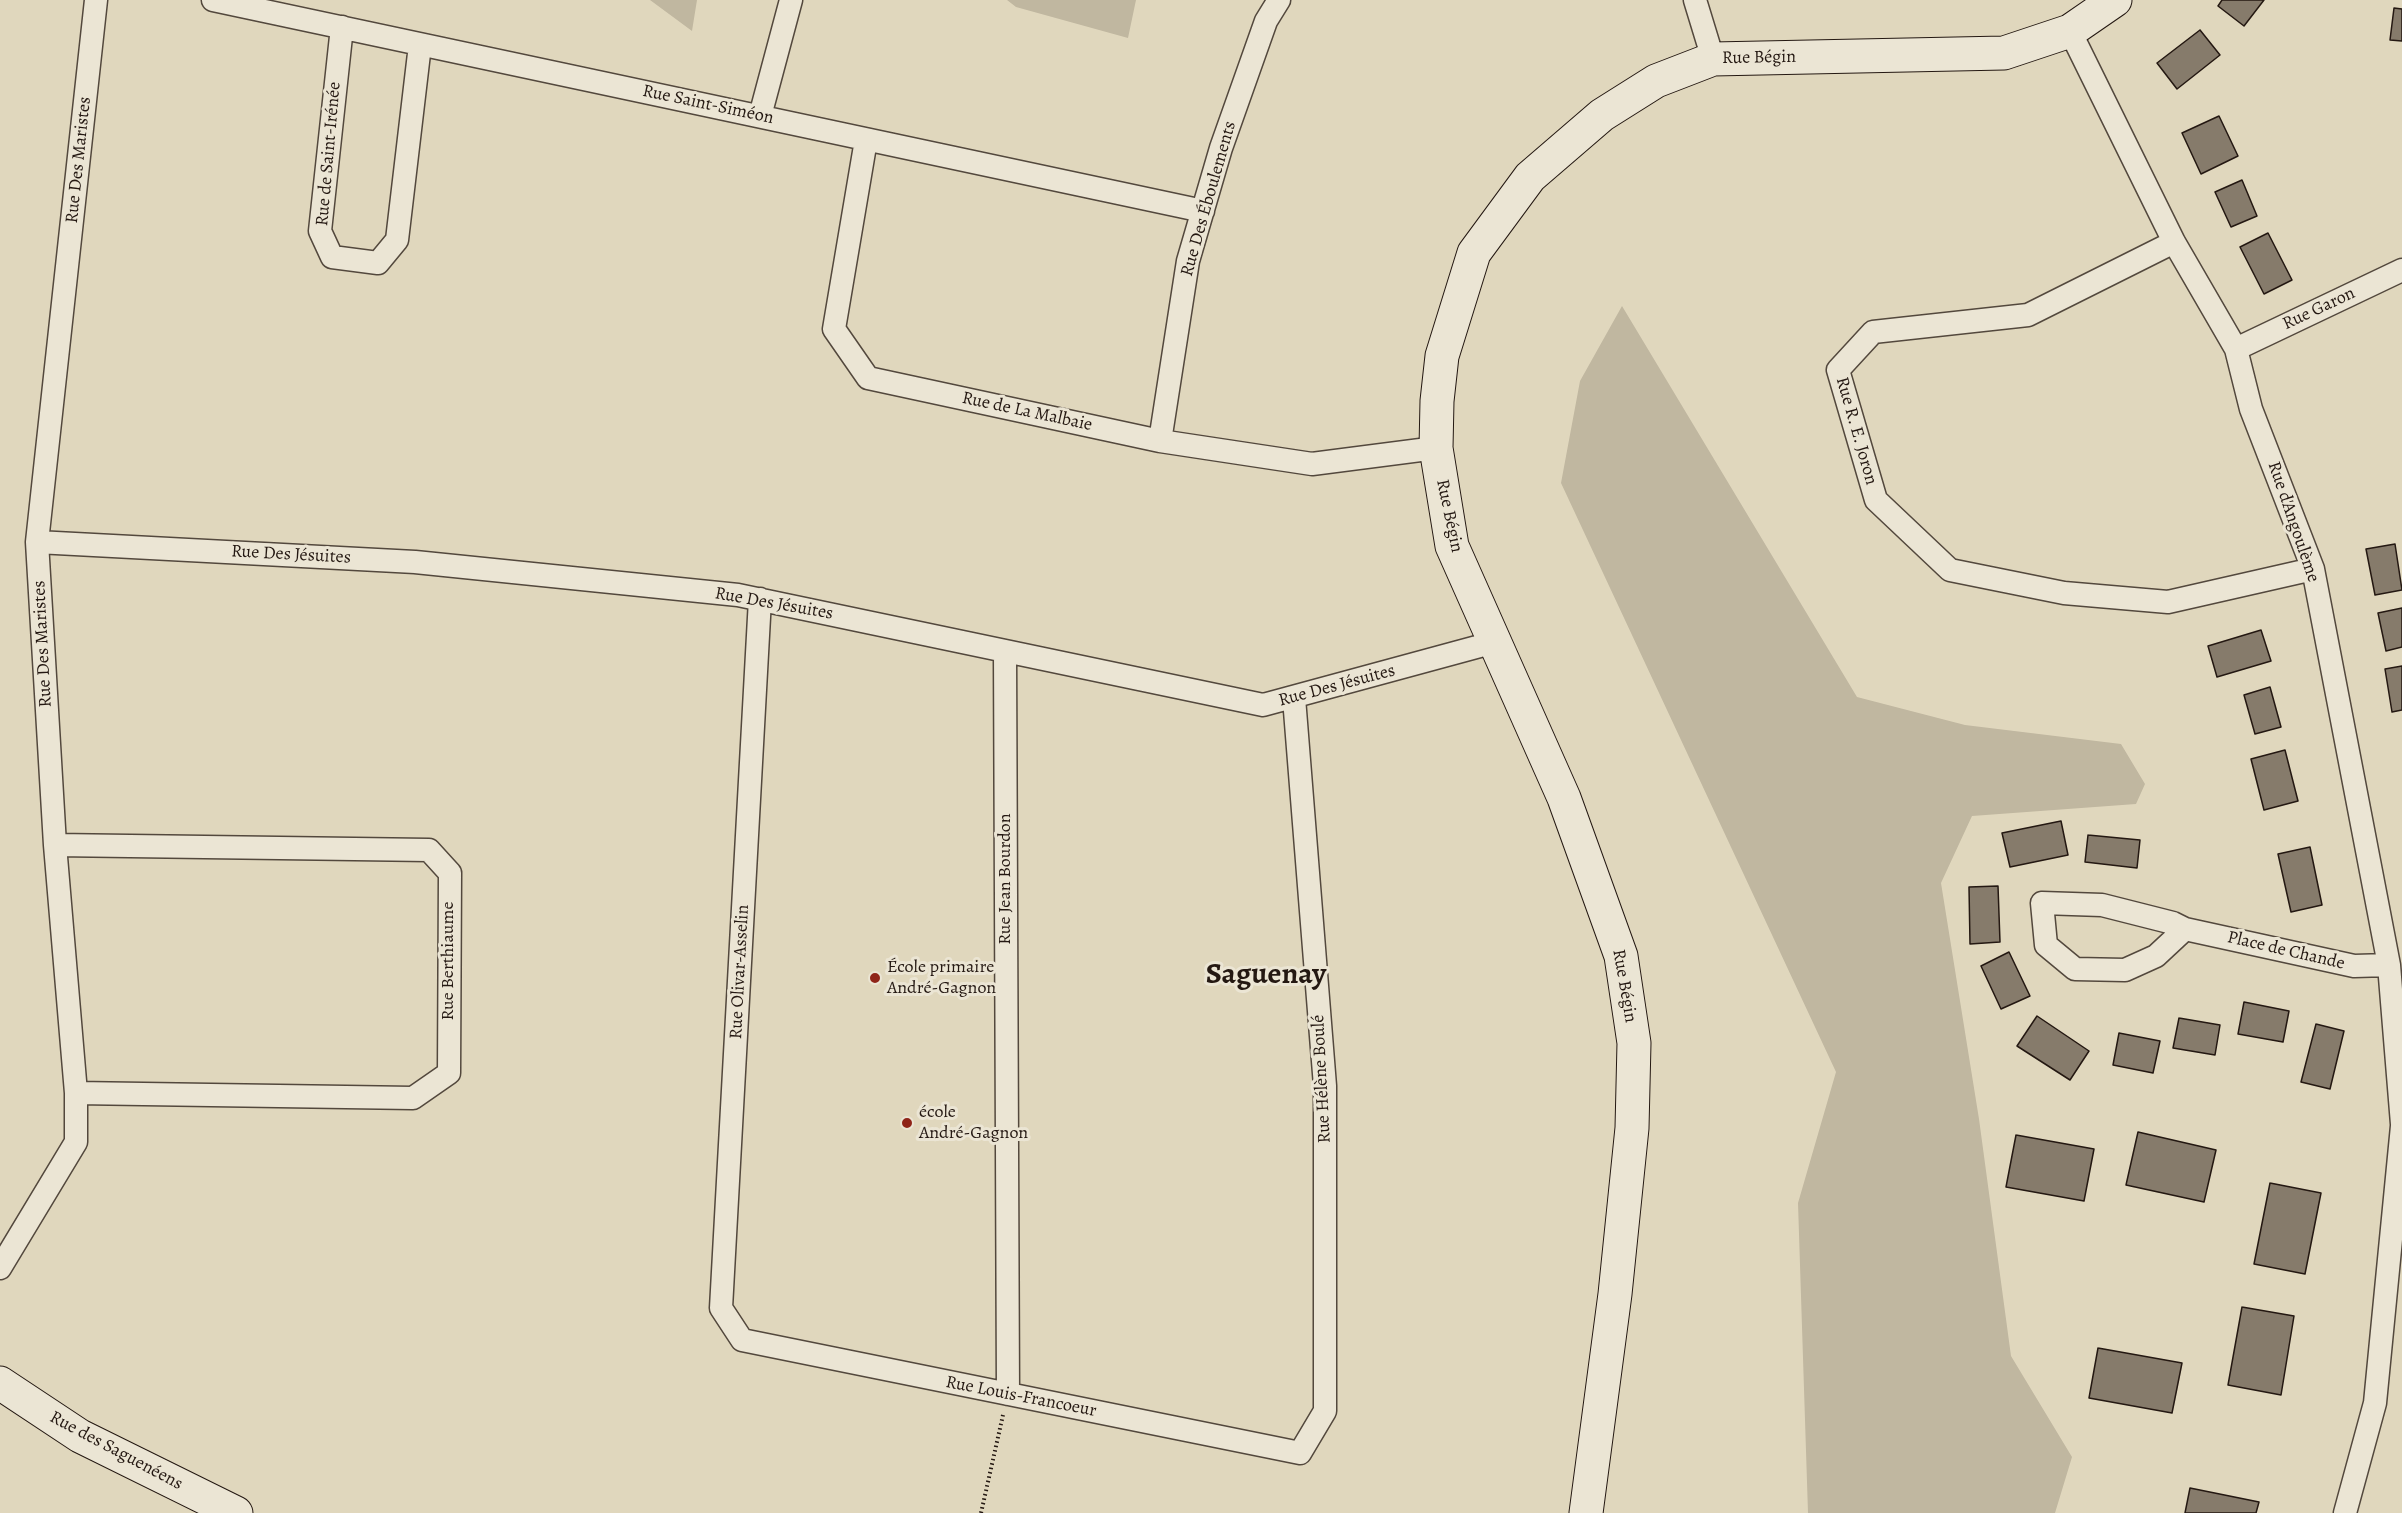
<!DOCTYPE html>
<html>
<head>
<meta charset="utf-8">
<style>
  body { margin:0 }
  canvas { display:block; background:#e0d7bd }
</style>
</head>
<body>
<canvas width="2402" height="1513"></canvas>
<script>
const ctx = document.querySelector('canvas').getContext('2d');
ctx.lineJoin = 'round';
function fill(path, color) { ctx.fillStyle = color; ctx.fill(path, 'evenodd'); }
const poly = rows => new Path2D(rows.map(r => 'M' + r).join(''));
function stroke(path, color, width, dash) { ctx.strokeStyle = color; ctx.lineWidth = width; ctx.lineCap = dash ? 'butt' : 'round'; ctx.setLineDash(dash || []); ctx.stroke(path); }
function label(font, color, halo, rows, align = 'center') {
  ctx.font = font + ' Alegreya,serif'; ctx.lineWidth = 6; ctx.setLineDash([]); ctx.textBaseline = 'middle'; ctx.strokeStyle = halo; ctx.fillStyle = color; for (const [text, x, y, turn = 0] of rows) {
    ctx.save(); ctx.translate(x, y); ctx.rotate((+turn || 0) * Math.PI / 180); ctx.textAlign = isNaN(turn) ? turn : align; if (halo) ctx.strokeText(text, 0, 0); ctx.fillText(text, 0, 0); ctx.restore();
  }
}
fill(poly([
  [650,0,697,0,692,31],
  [1007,0,1136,0,1128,38,1016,7],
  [1622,306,1857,697,1965,725,2121,744,2145,784,2136,804,1972,816,1941,883,1979,1119,2011,1356,2072,1457,2055,1513,1808,1513,1798,1203,1836,1072,1561,483,1580,381]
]), '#c0b7a0');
const building = poly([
  [2222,0,2264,0,2244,26,2218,6,2222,0],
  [2394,8,2402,9,2402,41,2390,40,2394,8],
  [2200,30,2220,55,2177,89,2157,63,2200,30],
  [2219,116,2238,156,2201,174,2182,133,2219,116],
  [2242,180,2257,216,2231,227,2215,192,2242,180],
  [2268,233,2292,280,2264,294,2240,247,2268,233],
  [2395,544,2402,590,2375,595,2366,549,2395,544],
  [2402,608,2402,647,2386,651,2378,613,2402,608],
  [2261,630,2271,661,2217,677,2208,646,2261,630],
  [2402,666,2402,710,2392,712,2385,669,2402,666],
  [2270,687,2281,727,2255,734,2244,695,2270,687],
  [2285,750,2298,801,2264,810,2251,759,2285,750],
  [2061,821,2068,855,2010,867,2002,833,2061,821],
  [2088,835,2140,840,2137,868,2085,862,2088,835],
  [2310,847,2322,905,2291,912,2278,854,2310,847],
  [1998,886,2000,942,1970,944,1969,887,1998,886],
  [2009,952,2030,996,2001,1009,1981,966,2009,952],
  [2244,1002,2289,1011,2283,1042,2238,1034,2244,1002],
  [2037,1016,2089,1051,2070,1080,2017,1046,2037,1016],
  [2179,1018,2220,1025,2215,1055,2173,1048,2179,1018],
  [2316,1024,2344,1031,2330,1089,2301,1082,2316,1024],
  [2119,1033,2160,1041,2153,1073,2113,1065,2119,1033],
  [2138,1132,2216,1150,2204,1202,2126,1185,2138,1132],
  [2016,1135,2094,1149,2084,1201,2006,1187,2016,1135],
  [2270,1183,2321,1193,2305,1274,2254,1264,2270,1183],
  [2242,1307,2294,1316,2281,1395,2228,1385,2242,1307],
  [2098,1348,2182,1363,2172,1413,2089,1398,2098,1348],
  [2190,1488,2259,1502,2256,1513,2185,1513,2190,1488]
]);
fill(building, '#867b6b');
stroke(building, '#241812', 1.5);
const street = poly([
  [213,0,1203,211],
  [1695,0,1713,59],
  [342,27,320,231,332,257,378,263,397,240,420,45],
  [2070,31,2174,242,2236,349,2251,409,2313,569,2389,965,2402,1124],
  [760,116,791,0],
  [866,140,834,329,868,378,1160,441,1312,464,1436,448],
  [2174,242,2028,315,1873,332,1838,370,1876,500,1950,570,2064,593,2168,602,2313,569],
  [2236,349,2402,270],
  [1160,441,1188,261,1221,148,1266,21,1279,0],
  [37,542,415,562,738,595,1263,705,1495,642],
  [760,599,721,1308,742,1340,1300,1453,1325,1411,1325,1086,1294,698],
  [1005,652,1008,1394],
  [55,845,429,850,450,873,449,1073,413,1098,76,1093],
  [2185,929,2156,956,2125,970,2075,969,2046,945,2042,903,2102,905,2173,923,2185,929,2354,966,2389,965],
  [0,1268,76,1142,76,1093,55,845,37,542,96,0],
  [2345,1513,2375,1403,2402,1126]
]);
const secondary = poly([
  [0,1383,80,1436,236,1513],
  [1586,1513,1615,1294,1632,1128,1634,1043,1621,956,1564,798,1452,546,1436,448,1437,401,1442,356,1474,253,1530,177,1602,115,1656,81,1713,59,2004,53,2070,31,2115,0]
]);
stroke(street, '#53483d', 25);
stroke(secondary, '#241812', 35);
stroke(poly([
  [981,1513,1003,1415]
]), '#241812', 4, [1.5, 3]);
stroke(street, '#ebe5d4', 22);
stroke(secondary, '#ebe5d4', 33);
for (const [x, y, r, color] of [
  [875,978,6,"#8f2418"],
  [907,1123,6,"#8f2418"]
]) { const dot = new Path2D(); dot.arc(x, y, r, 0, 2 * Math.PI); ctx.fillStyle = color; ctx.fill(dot); stroke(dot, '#ebe5d4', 2); }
label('18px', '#241812', '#ebe5d4', [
  ["Rue Bégin",1759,58,-1],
  ["Rue Saint-Siméon",708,105,12],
  ["Rue de Saint-Irénée",329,154,-85],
  ["Rue Des Maristes",79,160,-84],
  ["Rue Des Éboulements",1209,199,-74],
  ["Rue Garon",2319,309,-25],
  ["Rue de La Malbaie",1027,412,12],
  ["Rue R. E. Joron",1856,431,74],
  ["Rue Bégin",1449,516,78],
  ["Rue d'Angoulème",2293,522,71],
  ["Rue Des Jésuites",291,555,3],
  ["Rue Des Jésuites",774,604,10],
  ["Rue Des Maristes",43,644,-93],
  ["Rue Des Jésuites",1337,686,-15],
  ["Rue Jean Bourdon",1006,879,-90],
  ["Place de Chande",2286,951,13],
  ["Rue Berthiaume",449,961,-90],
  ["Rue Olivar-Asselin",740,972,-87],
  ["Rue Bégin",1624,986,80],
  ["Rue Hélène Boulé",1322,1079,-93],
  ["Rue Louis-Francoeur",1021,1397,11],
  ["Rue des Saguenéens",116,1451,28]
]);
label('18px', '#241812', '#ebe5d4', [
  ["École primaire",887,968],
  ["André-Gagnon",887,989],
  ["école",919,1113],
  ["André-Gagnon",919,1134]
], 'left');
label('bold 30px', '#241812', '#ebe5d4', [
  ["Saguenay",1266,976]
]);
</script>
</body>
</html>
